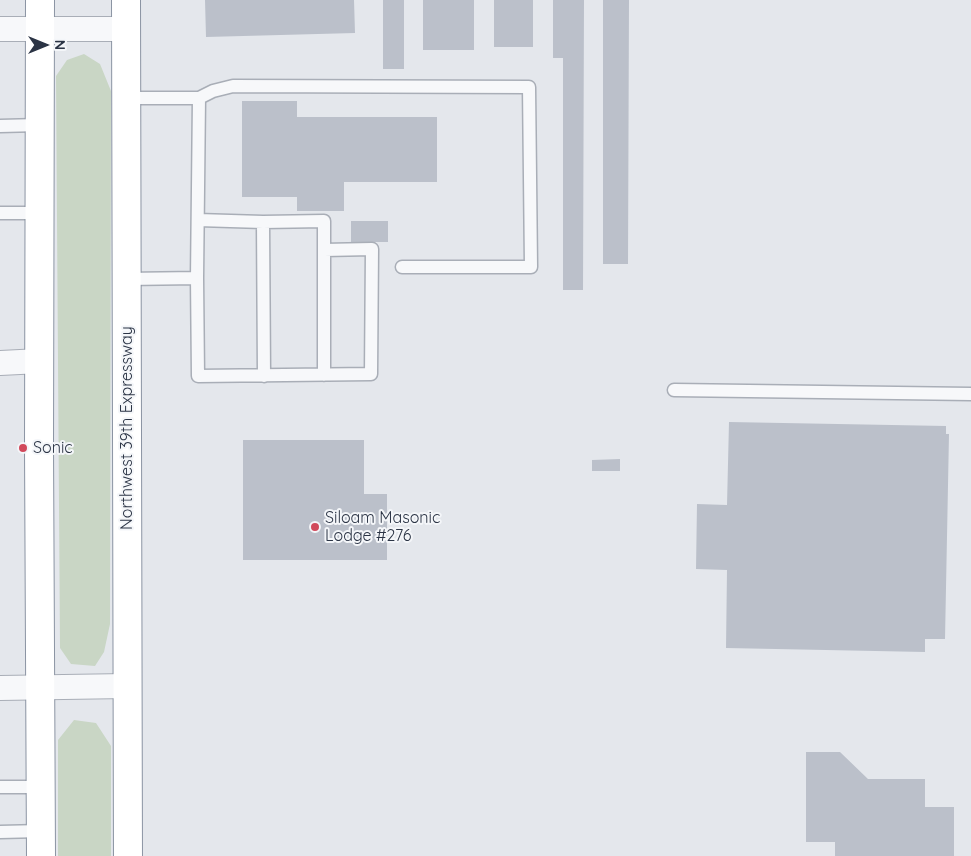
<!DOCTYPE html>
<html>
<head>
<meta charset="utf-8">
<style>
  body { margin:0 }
  #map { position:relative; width:971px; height:856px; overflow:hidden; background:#e4e7ec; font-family:Quicksand,sans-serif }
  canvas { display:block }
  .north { position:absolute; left:20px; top:20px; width:50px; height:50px; -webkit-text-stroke:4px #f4f6f9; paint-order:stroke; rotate:90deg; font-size:14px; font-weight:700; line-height:20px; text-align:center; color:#2b3445 }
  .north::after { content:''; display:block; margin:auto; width:18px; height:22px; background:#2b3445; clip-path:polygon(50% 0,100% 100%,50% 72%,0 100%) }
</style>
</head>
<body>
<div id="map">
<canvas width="971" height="856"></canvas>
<div class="north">N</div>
</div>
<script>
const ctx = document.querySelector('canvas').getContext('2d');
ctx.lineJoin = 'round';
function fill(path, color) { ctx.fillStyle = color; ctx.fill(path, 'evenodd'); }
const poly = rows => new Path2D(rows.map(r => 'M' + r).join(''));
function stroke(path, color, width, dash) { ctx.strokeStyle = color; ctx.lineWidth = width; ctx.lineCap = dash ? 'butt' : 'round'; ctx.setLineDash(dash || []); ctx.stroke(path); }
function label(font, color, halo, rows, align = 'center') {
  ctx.font = font + ' Quicksand,sans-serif'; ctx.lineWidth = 4; ctx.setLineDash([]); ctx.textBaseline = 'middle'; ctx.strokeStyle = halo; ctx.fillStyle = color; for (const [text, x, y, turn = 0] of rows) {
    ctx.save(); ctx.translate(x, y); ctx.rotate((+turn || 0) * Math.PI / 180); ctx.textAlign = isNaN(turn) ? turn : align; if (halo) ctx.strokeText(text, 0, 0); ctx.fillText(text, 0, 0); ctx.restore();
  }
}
fill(poly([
  [84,54,100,64,111,91,110,624,104,652,95,666,71,664,60,648,56,76,67,60],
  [74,720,96,723,111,746,111,856,58,856,58,740]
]), '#c9d6c5');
fill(poly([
  [205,0,354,0,355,33,206,37],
  [383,0,404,0,404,69,383,69],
  [423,0,474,0,474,50,423,50],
  [494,0,533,0,533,47,494,47],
  [553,0,584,0,583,290,563,290,563,58,553,58],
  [603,0,629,0,628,264,603,264],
  [242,101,297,101,297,117,437,117,437,182,344,182,344,211,297,211,297,197,242,197],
  [351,221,388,221,388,242,351,242],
  [729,422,946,426,946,434,949,434,945,639,925,639,925,652,726,648,727,570,696,569,697,504,727,505],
  [243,440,364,440,364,494,387,494,387,560,243,560],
  [620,459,620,471,592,471,592,460],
  [806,752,840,752,868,779,925,779,925,807,954,807,954,856,835,856,835,842,806,842]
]), '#bbc0ca');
const service = poly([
  [199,98,213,91,233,86,529,87,531,267,402,267],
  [0,126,39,125],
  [0,213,39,213],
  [198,220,263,222,264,376],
  [263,222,324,221,324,375],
  [197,278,198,376,371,374,372,249,324,250],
  [126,279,197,278,199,98,127,98],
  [674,390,971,394],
  [0,787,41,787],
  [0,832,41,831]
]);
const minor = poly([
  [0,29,126,29],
  [0,363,40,361],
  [0,688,127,686]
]);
const trunk = poly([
  [40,0,39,446,41,856],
  [126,0,128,856]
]);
stroke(service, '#a9aeb7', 15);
stroke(minor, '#a9aeb7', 26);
stroke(trunk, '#8b94a3', 30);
stroke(service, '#f7f8fa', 12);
stroke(minor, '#f7f8fa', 24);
stroke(trunk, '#fff', 28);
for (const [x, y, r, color] of [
  [23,448,5,"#d1495b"],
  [315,527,5,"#d1495b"]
]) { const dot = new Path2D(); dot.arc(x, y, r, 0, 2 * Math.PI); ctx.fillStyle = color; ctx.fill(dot); stroke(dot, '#f4f6f9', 2); }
label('16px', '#2b3445', '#f4f6f9', [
  ["Northwest 39th Expressway",127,428,-90]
]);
label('16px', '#2b3445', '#f4f6f9', [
  ["Sonic",33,448],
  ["Siloam Masonic",325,518],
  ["Lodge #276",325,536]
], 'left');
</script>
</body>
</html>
